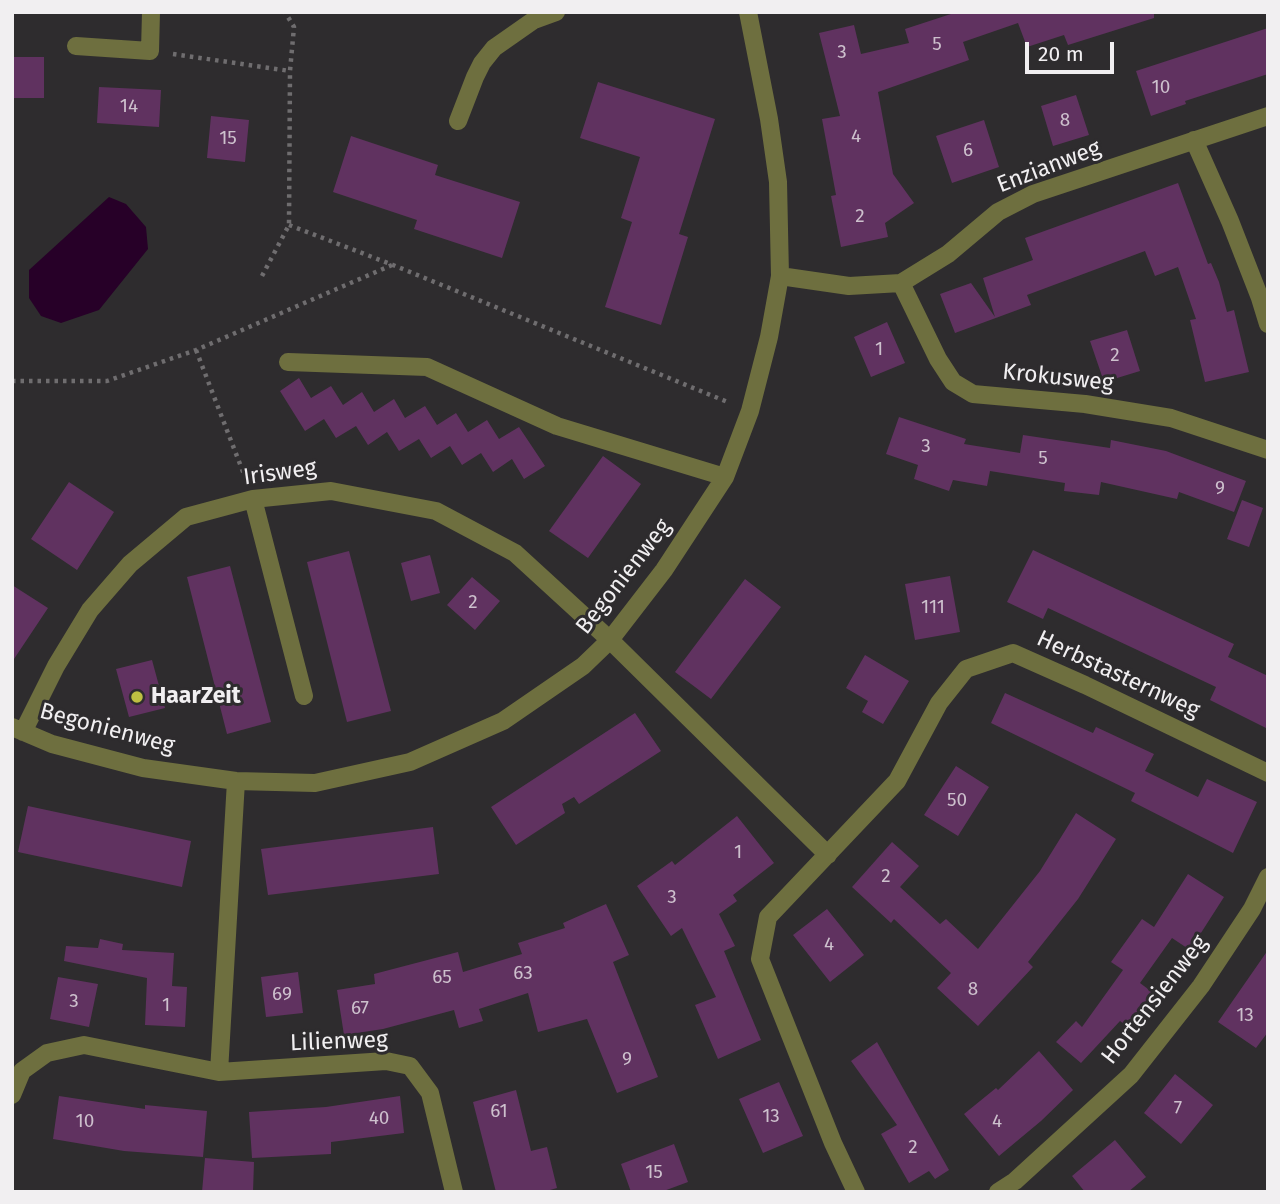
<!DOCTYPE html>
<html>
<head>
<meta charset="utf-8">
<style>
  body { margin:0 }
  #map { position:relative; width:1280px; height:1204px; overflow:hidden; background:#2e2c2e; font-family:"Fira Sans",sans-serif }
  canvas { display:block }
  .frame { position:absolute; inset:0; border:14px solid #f1eff1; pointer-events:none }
  .scale { position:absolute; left:1025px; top:42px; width:89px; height:32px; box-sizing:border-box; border:4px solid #f1eff1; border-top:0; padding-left:9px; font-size:21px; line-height:24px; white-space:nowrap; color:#f1eff1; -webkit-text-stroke:5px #2e2c2e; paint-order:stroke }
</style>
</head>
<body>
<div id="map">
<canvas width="1280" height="1204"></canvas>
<div class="frame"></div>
<div class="scale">20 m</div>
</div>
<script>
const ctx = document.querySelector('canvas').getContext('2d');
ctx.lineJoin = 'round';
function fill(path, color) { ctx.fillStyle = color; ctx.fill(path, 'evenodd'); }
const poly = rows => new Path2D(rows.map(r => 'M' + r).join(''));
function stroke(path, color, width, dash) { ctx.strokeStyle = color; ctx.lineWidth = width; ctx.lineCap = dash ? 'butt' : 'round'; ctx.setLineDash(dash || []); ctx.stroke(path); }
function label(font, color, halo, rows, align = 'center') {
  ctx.font = font + ' "Fira Sans",sans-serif'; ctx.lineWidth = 6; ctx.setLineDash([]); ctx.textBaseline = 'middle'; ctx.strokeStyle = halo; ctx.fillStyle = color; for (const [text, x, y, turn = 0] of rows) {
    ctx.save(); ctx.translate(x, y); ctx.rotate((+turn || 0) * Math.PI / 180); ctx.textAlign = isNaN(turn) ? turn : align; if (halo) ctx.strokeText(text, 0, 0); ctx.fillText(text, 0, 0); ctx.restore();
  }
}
fill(poly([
  [109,197,126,204,146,227,148,249,99,310,61,323,41,316,29,298,29,270]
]), '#270028');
fill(poly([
  [957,12,1154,12,1154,18,1068,45,1064,35,1027,47,1018,23,963,42,969,60,878,92,893,174,914,203,885,223,888,237,841,247,831,196,836,195,822,119,840,116,819,33,854,25,861,54,909,43,905,29],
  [1268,28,1268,74,1185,101,1186,104,1151,116,1136,71],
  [12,57,44,57,44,98,12,98],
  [598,82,715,119,679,234,688,237,661,325,605,307,632,222,621,218,640,157,580,138],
  [99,87,161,90,159,127,97,123],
  [1076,95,1089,135,1053,146,1041,106],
  [211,116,249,120,245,162,207,158],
  [984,120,999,167,952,183,936,136],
  [351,136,438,165,435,175,520,202,502,258,414,229,417,220,333,192],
  [1178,183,1208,264,1211,263,1219,282,1227,312,1234,310,1249,372,1205,382,1190,320,1196,319,1178,267,1155,276,1145,251,1027,295,1031,305,955,333,940,294,971,283,995,317,983,278,1033,260,1025,238],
  [887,322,905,363,871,377,854,337],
  [1127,330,1140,371,1104,382,1090,341],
  [299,378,311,398,331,386,343,405,362,392,374,412,394,399,405,418,425,406,437,425,456,413,468,432,487,420,499,439,519,427,545,466,524,479,512,459,493,472,481,453,462,465,450,446,431,458,419,439,399,451,387,432,368,445,356,426,336,438,324,419,305,431,280,391],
  [899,417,966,439,964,444,1020,453,1023,435,1110,448,1111,440,1166,451,1246,481,1234,512,1179,492,1177,499,1101,482,1099,495,1064,491,1065,483,990,471,987,486,953,480,949,491,914,479,918,465,886,454],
  [603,456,641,484,588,558,549,531],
  [69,482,114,512,77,570,31,539],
  [1242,500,1263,508,1249,547,1227,539],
  [1033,550,1234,644,1228,657,1268,676,1268,729,1210,700,1216,687,1048,608,1043,619,1007,602],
  [349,551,391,711,347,722,307,562],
  [430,555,440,593,411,601,401,563],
  [230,566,271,722,227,734,187,577],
  [950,576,960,632,915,640,905,584],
  [472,577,500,601,475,630,447,605],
  [745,579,781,607,711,699,675,672],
  [12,585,48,608,12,662],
  [865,655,909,681,883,724,862,712,868,701,846,688],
  [152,660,165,708,129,717,116,669],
  [1005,693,1093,733,1096,727,1154,754,1145,771,1198,797,1207,779,1257,802,1233,853,1131,801,1135,793,991,723],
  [635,713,661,751,579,804,574,797,562,804,565,813,516,845,491,807],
  [956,766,989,787,958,836,924,815],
  [28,806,191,841,182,887,18,852],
  [1076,813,1116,839,1078,899,1028,962,1033,967,978,1026,937,988,951,973,894,919,891,923,852,887,892,842,919,866,900,887,940,924,946,919,978,949,1040,871],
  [737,816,774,863,733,895,737,901,719,914,735,946,724,951,761,1040,718,1059,695,1005,716,997,682,928,671,936,637,886,672,861,675,865],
  [433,827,439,874,268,895,261,849],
  [1188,874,1224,897,1190,950,1172,938,1140,983,1156,995,1131,1029,1120,1021,1081,1063,1056,1042,1076,1021,1082,1027,1123,970,1111,962,1142,919,1154,927],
  [606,904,629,955,613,962,658,1077,617,1093,587,1019,538,1032,528,993,479,1009,483,1021,459,1028,454,1010,383,1029,344,1035,337,990,375,984,374,974,458,952,463,972,522,954,518,943,565,928,563,923],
  [827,909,864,955,830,982,793,935],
  [100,939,123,944,122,950,174,953,172,986,187,987,185,1027,145,1025,147,978,64,961,66,946,98,948],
  [1268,950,1268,1032,1256,1048,1218,1022],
  [298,972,303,1013,266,1017,261,977],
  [58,977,98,984,89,1027,50,1019],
  [877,1042,949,1170,935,1179,929,1171,909,1183,881,1134,897,1125,851,1061],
  [1039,1051,1073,1090,1041,1121,999,1156,964,1114,996,1088,998,1090],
  [1175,1074,1213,1105,1181,1144,1144,1113],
  [779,1082,803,1136,763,1153,739,1099],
  [516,1090,531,1151,547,1147,557,1188,543,1192,496,1192,473,1102],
  [59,1096,145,1109,145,1105,207,1111,203,1157,124,1151,53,1139],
  [400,1096,404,1133,331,1142,331,1154,252,1158,249,1112,326,1107],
  [1115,1140,1146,1177,1128,1192,1085,1192,1072,1176],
  [674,1144,688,1182,661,1192,631,1192,621,1164],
  [205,1158,254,1162,253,1192,202,1192]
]), '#603260');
stroke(poly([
  [173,54,290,71],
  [289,225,393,265,730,403],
  [262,276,289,225,290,71,294,27,285,12],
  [196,350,245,477],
  [12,381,107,381,196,350,392,265]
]), '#6f6d6f', 4.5, [3.5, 5]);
stroke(poly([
  [76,46,150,51,151,12],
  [458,121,475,77,482,63,494,48,534,20,556,12],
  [1194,140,1230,221,1260,298,1268,324],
  [780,276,849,286,901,283,948,254,998,212,1033,194,1268,116],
  [901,283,938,359,953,382,973,394,1085,404,1171,418,1268,450],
  [288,362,427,367,557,426,725,477],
  [253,499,304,696],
  [12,727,52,744,143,768,236,781,315,783,410,762,503,721,583,666,610,640,664,570,725,477,750,411,769,337,780,276,778,182,769,119,748,12],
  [23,732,56,666,90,610,130,564,186,517,253,499,331,491,436,511,515,553,610,640,828,855],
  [219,1072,236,781],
  [12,1095,22,1071,47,1053,84,1045,219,1072,386,1061,410,1066,430,1093,454,1192],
  [856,1192,833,1143,760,959,768,917,897,781,939,703,966,669,1013,653,1085,685,1268,773],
  [998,1192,1015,1181,1131,1075,1201,986,1252,909,1268,877]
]), '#6e6f3f', 18);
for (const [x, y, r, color] of [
  [137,697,7,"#bebf42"]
]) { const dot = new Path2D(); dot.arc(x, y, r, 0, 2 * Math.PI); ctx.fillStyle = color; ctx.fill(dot); stroke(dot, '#2e2c2e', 2.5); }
label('19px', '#cdc0cd', null, [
  ["5",937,45],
  ["3",842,53],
  ["10",1161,88],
  ["14",129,107],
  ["8",1065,121],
  ["4",856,137],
  ["15",228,139],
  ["6",968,151],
  ["2",860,217],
  ["1",879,350],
  ["2",1115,356],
  ["3",926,447],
  ["5",1043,459],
  ["9",1220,489],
  ["2",473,603],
  ["111",933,608],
  ["50",957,801],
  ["1",738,853],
  ["2",886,877],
  ["3",672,898],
  ["4",829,945],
  ["63",523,974],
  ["65",442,978],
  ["8",973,990],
  ["69",282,995],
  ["3",74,1002],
  ["1",166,1006],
  ["67",360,1009],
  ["13",1245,1016],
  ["9",627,1060],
  ["7",1178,1109],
  ["61",499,1112],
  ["13",771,1117],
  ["40",379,1119],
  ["10",85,1122],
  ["4",997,1122],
  ["2",913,1148],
  ["15",654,1173]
]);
label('23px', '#f1eff1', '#2e2c2e', [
  ["Enzianweg",1049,167,-21],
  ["Krokusweg",1058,378,6],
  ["Irisweg",280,473,-8],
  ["Begonienweg",624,577,-52],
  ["Herbstasternweg",1118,675,25],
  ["Begonienweg",107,729,15],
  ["Hortensienweg",1155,1000,-52],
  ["Lilienweg",339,1042,-2]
]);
label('bold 23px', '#f1eff1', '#2e2c2e', [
  ["HaarZeit",151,697]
], 'left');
</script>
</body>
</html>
